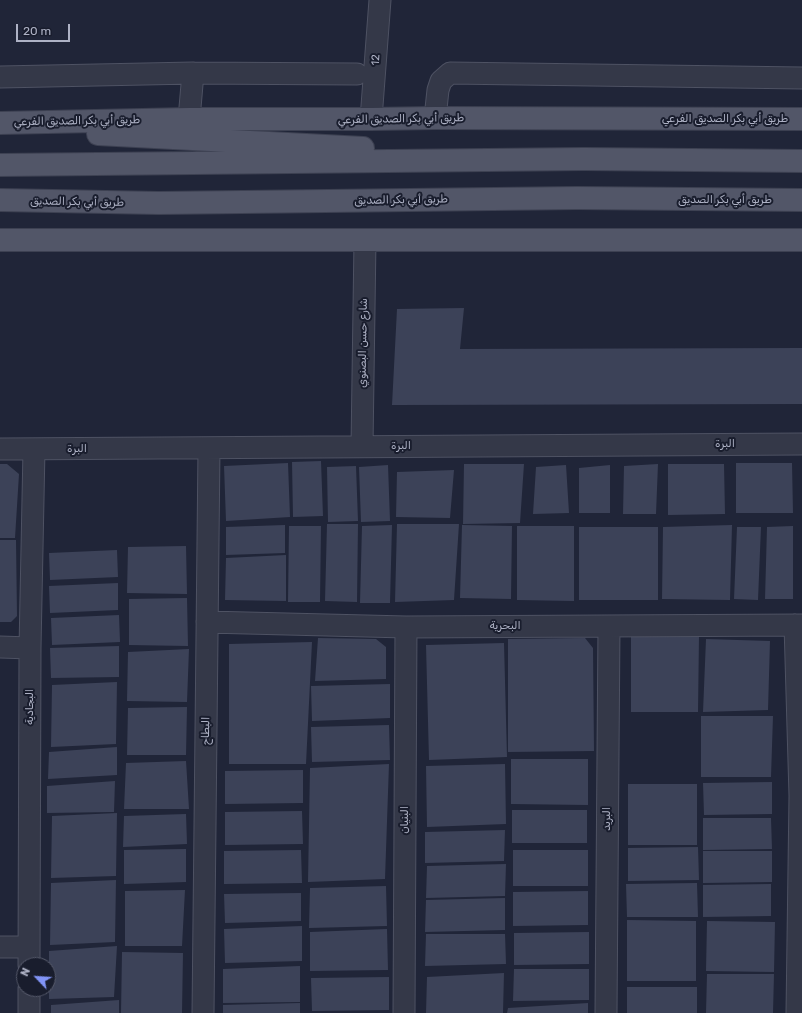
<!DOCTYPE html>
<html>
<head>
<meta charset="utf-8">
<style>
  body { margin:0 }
  #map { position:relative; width:802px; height:1013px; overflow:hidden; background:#202538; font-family:Rubik,sans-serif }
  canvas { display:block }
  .north { position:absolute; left:16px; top:957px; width:40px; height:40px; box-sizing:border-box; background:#191d2d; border:1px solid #55596a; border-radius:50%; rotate:295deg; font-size:11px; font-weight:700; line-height:16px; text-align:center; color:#aeb2c5 }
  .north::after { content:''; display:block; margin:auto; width:14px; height:18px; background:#8194f7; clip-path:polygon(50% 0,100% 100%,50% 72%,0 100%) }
  .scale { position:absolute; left:16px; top:24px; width:54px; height:18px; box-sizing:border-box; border:2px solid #aeb2c5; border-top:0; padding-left:5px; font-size:12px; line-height:14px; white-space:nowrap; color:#aeb2c5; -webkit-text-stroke:3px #191d2d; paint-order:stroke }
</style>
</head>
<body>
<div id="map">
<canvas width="802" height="1013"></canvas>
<div class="north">N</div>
<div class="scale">20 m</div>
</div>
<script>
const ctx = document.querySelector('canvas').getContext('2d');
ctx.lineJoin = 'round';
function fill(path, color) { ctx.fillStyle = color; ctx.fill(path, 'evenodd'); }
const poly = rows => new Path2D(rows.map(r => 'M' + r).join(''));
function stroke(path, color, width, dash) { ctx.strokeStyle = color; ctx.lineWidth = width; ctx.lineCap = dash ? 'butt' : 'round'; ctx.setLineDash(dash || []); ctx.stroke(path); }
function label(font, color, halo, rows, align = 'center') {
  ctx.font = font + ' Rubik,"Noto Sans Arabic",sans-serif'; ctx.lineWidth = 4; ctx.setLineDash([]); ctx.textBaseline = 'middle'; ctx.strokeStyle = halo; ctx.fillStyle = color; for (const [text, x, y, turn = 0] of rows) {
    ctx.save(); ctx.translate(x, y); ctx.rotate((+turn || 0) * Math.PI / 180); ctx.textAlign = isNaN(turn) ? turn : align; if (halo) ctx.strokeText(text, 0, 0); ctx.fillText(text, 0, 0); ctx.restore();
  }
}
fill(poly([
  [464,308,460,349,802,348,802,404,392,405,397,309],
  [321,461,323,516,293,517,292,462],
  [288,463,290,517,226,521,224,466],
  [736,463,792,463,793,513,736,513],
  [0,464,7,464,19,474,15,538,0,538],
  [464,464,524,464,520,523,463,524],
  [658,464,656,514,623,514,624,466],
  [668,464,724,464,725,514,668,515],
  [388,465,390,521,361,522,359,467],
  [566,465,569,513,533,514,536,467],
  [610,465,610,513,579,513,579,468],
  [356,466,358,521,328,522,327,467],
  [454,470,450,518,396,517,397,472],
  [327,524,358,524,357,602,325,601],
  [397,524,459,524,454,600,395,602],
  [285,525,285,553,226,555,226,527],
  [392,525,390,603,360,603,362,526],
  [462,525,512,526,511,599,460,598],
  [732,525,730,600,662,599,663,527],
  [289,526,321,526,320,602,288,602],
  [517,526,574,526,574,601,517,600],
  [793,526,793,599,765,599,767,527],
  [579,527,658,527,658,600,579,600],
  [737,527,761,527,758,600,734,599],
  [0,540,16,540,17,616,11,622,0,622],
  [186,546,187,594,127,593,128,547],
  [117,550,118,577,50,580,49,553],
  [286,555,286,601,225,600,226,558],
  [118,583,118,610,50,613,49,586],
  [187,598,188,646,129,645,129,599],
  [119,615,120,642,52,645,51,618],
  [631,635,699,636,698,712,631,712],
  [318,638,376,639,386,647,386,679,315,681],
  [585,638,593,648,594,751,508,752,508,639],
  [706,639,770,641,768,710,703,712],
  [312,642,306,764,229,764,229,644],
  [504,643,507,757,429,760,426,645],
  [119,646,119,677,51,678,50,648],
  [189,649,187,702,127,701,128,652],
  [117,682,116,744,51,747,52,685],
  [390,684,390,718,312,721,311,686],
  [187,707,186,755,127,755,128,708],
  [701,716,773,716,771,777,701,777],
  [389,725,390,760,312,762,311,727],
  [117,747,117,775,48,779,49,752],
  [511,759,588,759,588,805,511,804],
  [186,761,189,809,124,809,126,763],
  [389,764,385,879,308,882,310,768],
  [505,764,506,824,427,827,426,766],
  [303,770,303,803,225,804,225,771],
  [115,781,114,812,47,813,47,786],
  [772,782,772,814,704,815,703,783],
  [628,784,697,784,697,845,628,845],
  [512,810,587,810,587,843,512,843],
  [302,811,303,844,225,845,225,812],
  [117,813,116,876,51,878,52,816],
  [186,814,187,844,123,847,124,816],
  [703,818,771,818,772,849,703,850],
  [505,830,504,861,425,863,425,832],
  [698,847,699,880,628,881,628,848],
  [186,849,186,882,124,884,124,850],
  [301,850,302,883,224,884,224,851],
  [513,850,588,850,588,886,513,886],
  [703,851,772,851,772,882,703,883],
  [506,864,505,896,426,898,427,866],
  [116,880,115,942,50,945,51,883],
  [697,883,698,917,627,917,626,884],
  [771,884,771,916,703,917,703,885],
  [386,886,387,926,309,928,310,888],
  [185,890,182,946,125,946,125,891],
  [588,891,588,925,513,926,513,892],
  [301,893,301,921,225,923,224,894],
  [505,898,505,930,425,932,426,900],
  [627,920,696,921,696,981,627,981],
  [707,921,775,922,774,972,706,971],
  [302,926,302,961,225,963,224,929],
  [387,929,388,970,310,971,310,932],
  [589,932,589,964,514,965,514,933],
  [426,934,505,934,506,964,425,966],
  [117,946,114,997,49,999,49,951],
  [122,952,183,953,182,1013,121,1013],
  [300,966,300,1002,223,1003,223,969],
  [514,969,589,969,589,1000,513,1001],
  [504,973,503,1013,426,1013,427,977],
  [707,974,774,974,773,1013,706,1013],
  [389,977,389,1010,312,1011,311,978],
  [627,987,697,987,697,1013,627,1013],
  [119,1000,119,1013,51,1013,51,1005],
  [300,1003,300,1013,223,1013,223,1005],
  [588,1003,588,1013,507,1013,508,1008]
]), '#3c4258');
const minor = poly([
  [0,77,193,73,357,74],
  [435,118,438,90,441,81,450,73,802,78],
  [189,119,193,73],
  [371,119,380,0],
  [362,446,365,240],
  [0,449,802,444],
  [207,622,406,627,802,625],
  [795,625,800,796,797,1013],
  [0,647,30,648],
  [0,947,29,947],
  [29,965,30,648,34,449],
  [29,1013,29,989],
  [203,1013,209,448],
  [404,1013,406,627],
  [606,1013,609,626]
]);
const major = poly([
  [0,123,189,119,371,119,435,118,802,119],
  [98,134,363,148],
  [0,165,584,159,802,161],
  [0,200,159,203,577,198,802,200],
  [0,240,802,240]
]);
stroke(minor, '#4e5263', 23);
stroke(major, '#3d4152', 24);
stroke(minor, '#343848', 21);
stroke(major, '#525668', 22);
label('11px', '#aeb2c5', '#191d2d', [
  ["12",376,60,-86],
  ["طريق أبي بكر الصديق الفرعي",401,119,-1],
  ["طريق أبي بكر الصديق الفرعي",725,119],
  ["طريق أبي بكر الصديق الفرعي",77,121,-1],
  ["طريق أبي بكر الصديق",401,200,-1],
  ["طريق أبي بكر الصديق",725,200],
  ["طريق أبي بكر الصديق",77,202,1],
  ["شارع حسن البصنوي",363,343,-89],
  ["البرة",725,444],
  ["البرة",401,446],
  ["البرة",77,449],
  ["البحرية",505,626],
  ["البجادية",30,707,-90],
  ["البطاح",206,731,-89],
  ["البريد",607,819,-90],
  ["البنيان",405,820,-90]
]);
</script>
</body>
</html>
